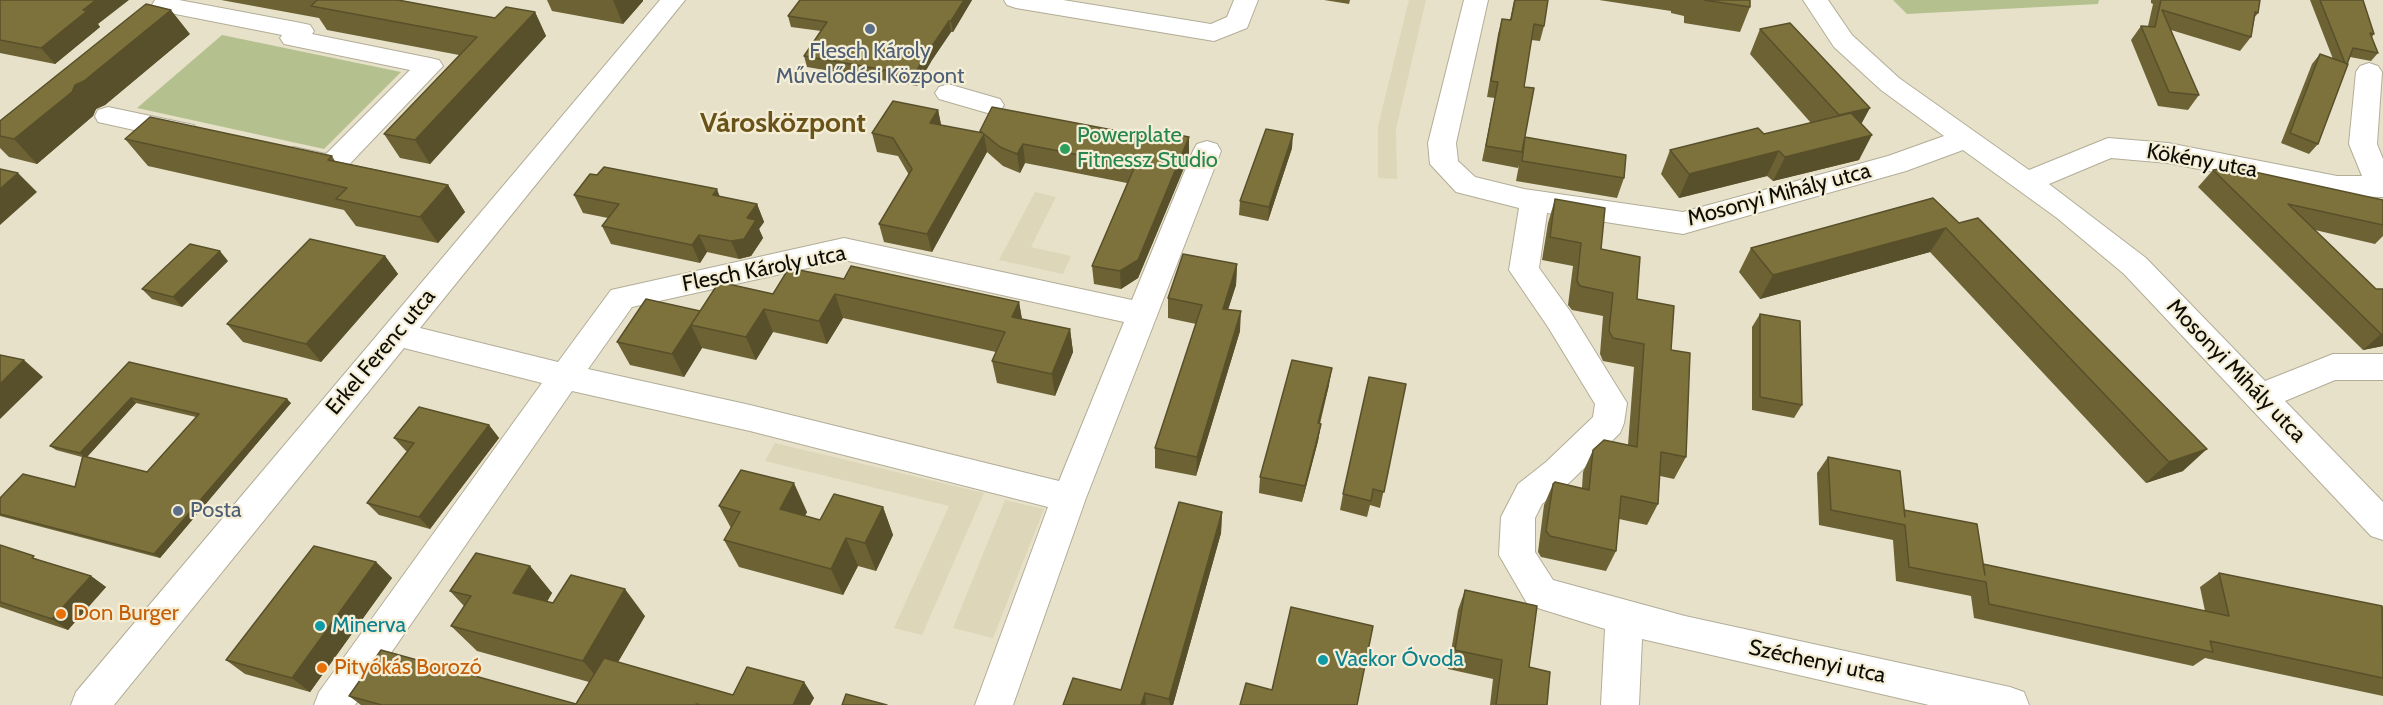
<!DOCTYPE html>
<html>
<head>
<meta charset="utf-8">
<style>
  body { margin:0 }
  canvas { display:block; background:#e7e1ca }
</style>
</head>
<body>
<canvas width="2383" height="705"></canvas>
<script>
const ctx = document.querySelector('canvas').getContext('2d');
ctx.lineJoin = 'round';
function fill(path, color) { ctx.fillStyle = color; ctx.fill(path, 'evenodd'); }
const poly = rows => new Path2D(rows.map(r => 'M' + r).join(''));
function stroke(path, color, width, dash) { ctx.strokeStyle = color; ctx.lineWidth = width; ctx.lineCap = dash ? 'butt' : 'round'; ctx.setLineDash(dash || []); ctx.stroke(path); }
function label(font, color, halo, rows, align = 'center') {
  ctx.font = font + ' Cabin,sans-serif'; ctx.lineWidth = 4.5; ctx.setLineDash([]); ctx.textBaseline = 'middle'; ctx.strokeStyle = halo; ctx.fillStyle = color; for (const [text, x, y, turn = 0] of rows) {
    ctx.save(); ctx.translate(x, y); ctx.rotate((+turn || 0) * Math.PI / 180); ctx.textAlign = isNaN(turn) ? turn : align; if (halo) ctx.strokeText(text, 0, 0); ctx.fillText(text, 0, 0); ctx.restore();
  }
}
fill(poly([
  [1409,0,1426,0,1396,129,1397,179,1378,178,1378,126],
  [1035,192,1056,197,1031,247,1071,256,1063,274,999,260],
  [775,443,984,493,922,635,894,628,949,506,765,461],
  [1005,500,1044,509,993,638,953,628]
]), '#ddd6b8');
fill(poly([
  [1893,0,2099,0,2098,4,1907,14],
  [222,35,401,72,324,149,137,108]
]), '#b4c18e');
const minor = poly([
  [155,0,179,0,301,23,310,25,314,31,312,34,430,58,439,60,443,66,342,172,332,175,294,167,284,164,280,157,284,150,294,147,326,154,410,70,284,44,280,38,282,35,155,10,152,5,155,0],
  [660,0,685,0,420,328,558,362,611,290,844,238,1132,300,1193,151,1197,144,1207,141,1217,144,1221,151,1086,498,1013,705,975,705,1048,507,750,431,572,391,355,705,314,705,319,692,542,383,404,348,114,705,71,705,76,692,660,0],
  [844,260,1124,322,1059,481,750,405,588,369,632,307,844,260],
  [1004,0,1063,0,1211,24,1227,17,1234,0,1258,0,1247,28,1214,41,1016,8,1007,5,1004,0],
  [1464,0,1488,0,1456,143,1458,161,1475,177,1524,189,1683,212,1888,156,1944,136,1881,90,1834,47,1803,0,1828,0,1852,35,1899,78,2029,170,2108,138,2168,143,2337,176,2362,176,2349,144,2356,72,2360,66,2369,63,2378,66,2382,72,2377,144,2383,159,2383,197,2337,196,2168,163,2111,158,2049,184,2146,258,2265,381,2333,354,2383,354,2383,380,2335,380,2285,401,2383,502,2383,540,2371,536,2124,274,2057,218,1963,150,1906,171,1683,234,1547,213,1539,268,1570,311,1627,403,1624,423,1620,433,1570,482,1542,504,1535,518,1535,552,1553,580,1685,616,2010,687,2024,692,2029,705,1929,705,1642,639,1639,705,1601,705,1605,629,1528,605,1499,555,1501,517,1518,484,1546,462,1593,417,1595,404,1548,327,1509,270,1519,208,1456,192,1430,164,1428,143,1464,0],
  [948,84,1000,99,1004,105,1000,111,991,114,939,99,935,93,939,87,948,84],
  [108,107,184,123,194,125,198,132,194,139,184,141,98,122,95,116,98,110,108,107]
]);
stroke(minor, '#b2ad97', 2);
fill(minor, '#fff');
fill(poly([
  [0,0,98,24,100,27,55,64,0,53],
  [221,0,398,0,495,18,535,12,546,36,430,164,400,158,384,134,459,55,327,30,319,18],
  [547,0,643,0,643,1,623,24,552,11],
  [972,0,953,32,951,32,932,60,917,86,807,67,804,56,821,31,791,27,788,16],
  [1324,0,1350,0,1349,4],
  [1514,0,1544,26,1540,41,1531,40,1524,87,1524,141,1624,178,1617,198,1516,181,1519,165,1518,168,1482,161,1495,98,1487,97,1498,34,1502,19,1510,20],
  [1599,0,1750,0,1750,7,1740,32,1684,23,1684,16,1671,13,1671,11],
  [2151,0,2260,0,2258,13,2255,17,2251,37,2240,51,2171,30,2199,95,2188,110,2158,106,2131,40,2141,26,2148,26,2153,4,2151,3],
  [2310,0,2363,0,2374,34,2372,37,2378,53,2371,61,2350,57,2318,144,2309,154,2281,143,2312,64,2320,54,2333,59],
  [1760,29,1862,124,1859,160,1773,181,1767,176,1679,198,1661,174,1670,150,1764,134,1811,123,1750,54],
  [190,34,105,105,96,109,93,116,37,164,9,157,0,148,0,121],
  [938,110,941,125,980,133,980,131,1189,156,1138,278,1121,289,1094,284,1092,266,1127,183,1025,163,1020,173,1003,166,987,152,932,252,884,242,879,224,909,175,898,156,877,152,872,133],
  [125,139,332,156,335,161,448,185,465,212,438,243,356,226,344,210,148,166],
  [1292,148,1268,221,1239,215,1240,201],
  [2213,170,2383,200,2383,236,2375,244,2315,230,2376,289,2383,346,2363,350,2198,187],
  [574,195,719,196,757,204,764,222,759,229,763,238,751,256,739,259,707,252,700,263,611,244,602,226,608,218,583,213],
  [1933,198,2183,471,2146,483,1930,252,1760,299,1739,272,1751,248],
  [1555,199,1601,249,1637,299,1671,350,1686,457,1674,479,1660,476,1658,504,1647,525,1619,519,1616,551,1606,571,1541,557,1538,552,1544,505,1553,484,1582,488,1583,472,1593,450,1628,445,1634,367,1603,361,1600,354,1603,316,1572,310,1568,305,1573,266,1542,260,1548,223],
  [385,256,398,274,321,362,243,342,227,324],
  [228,261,182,307,152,299,142,289],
  [1237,264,1236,285,1228,309,1240,331,1196,476,1155,468,1155,448,1196,324,1168,318,1168,298],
  [844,279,1019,302,1022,319,1070,329,1073,352,1055,396,997,383,992,361,996,352,843,318,827,344,773,332,756,360,702,348,684,377,630,365,617,342,700,311,773,294],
  [1760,314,1802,405,1794,418,1752,410,1752,327],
  [129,362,291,403,160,558,0,516,0,498,75,487,82,457,56,450,50,446],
  [136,403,196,417,147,472,87,457],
  [1406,384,1380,508,1370,505,1367,517,1340,510,1343,494],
  [1329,385,1320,424,1321,424,1318,441,1302,502,1259,493,1260,477],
  [489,425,499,438,430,529,379,515,367,503,408,451,406,451,394,438],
  [1828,457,1983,564,2205,611,2200,587,2219,573,2383,607,2383,696,2205,658,2193,666,1974,618,1971,596,1896,581,1893,540,1819,525,1817,473],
  [719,506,807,512,805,516,820,520,883,507,893,535,876,571,858,566,843,595,739,567,724,540,731,528],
  [1222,512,1221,533,1173,705,1063,705,1121,690],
  [0,545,42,561,91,576,106,587,68,630,0,607],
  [376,562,392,578,310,692,245,674,226,660],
  [530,566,552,593,547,602,645,616,618,662,733,695,804,682,814,698,810,705,361,705,349,696,576,704,589,682,477,651,451,626,464,606,450,591],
  [1465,590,1529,667,1547,705,1490,705,1493,679,1448,669,1458,610]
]), '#6c6234');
fill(poly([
  [96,0,129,0,98,24,100,27,55,64,41,48,83,10],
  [613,0,643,0,643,1,623,24],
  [964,0,972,0,953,32,951,21],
  [171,10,190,34,105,105,96,109,93,116,37,164,14,139,75,85],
  [535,12,546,36,430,164,415,140],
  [949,21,951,32,932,60,917,86,914,75,930,49],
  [1870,108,1857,132,1826,139,1839,115],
  [938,110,942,129,930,123],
  [984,134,987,152,932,252,927,234],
  [1293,134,1292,148,1268,221,1269,207],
  [1872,135,1859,160,1773,181,1785,157],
  [1189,137,1189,156,1138,278,1121,289,1120,271],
  [1023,144,1025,163,1020,173,1017,154],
  [1779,151,1767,176,1679,198,1689,174],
  [18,173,37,192,0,225,0,189],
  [448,185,465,212,438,243,420,217],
  [717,189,724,208,713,195],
  [757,204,764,222,759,229,763,238,751,256,739,259,731,241],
  [1946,228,1930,252,1760,299,1773,275],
  [699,235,707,252,700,263,692,245],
  [220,251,228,261,182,307,173,297],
  [385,256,398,274,321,362,306,344],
  [1237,264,1236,285,1222,329,1223,309],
  [835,294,843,318,827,344,819,321],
  [1019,302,1023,326,1012,317],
  [764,309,773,332,756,360,746,337],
  [1241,311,1240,331,1196,476,1197,457],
  [691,325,702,348,684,377,672,354],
  [1070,329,1073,352,1055,396,1052,374],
  [2381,334,2383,334,2383,346,2363,350],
  [24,360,43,377,0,419,0,384],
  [1332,368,1329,385,1315,440,1318,423],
  [131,398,136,403,86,458,80,453],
  [287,399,291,403,160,558,154,554],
  [1321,424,1318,441,1302,502,1305,486],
  [489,425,499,438,430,529,419,517],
  [2207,449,2183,471,2146,483,2169,462],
  [794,483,807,512,793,537,780,509],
  [883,507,893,535,876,571,865,543],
  [1222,512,1221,533,1173,705,1170,705,1169,699],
  [846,538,858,566,843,595,831,569],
  [376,562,392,578,310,692,292,678],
  [530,566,552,593,536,619,513,593],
  [91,576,106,587,68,630,52,619],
  [625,589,645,616,604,686,583,661],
  [804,682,814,698,810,705,793,705],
  [1145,693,1146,705,1141,705]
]), '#58502a');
const building = poly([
  [0,0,96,0,83,10,87,11,41,48,0,40,0,0],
  [317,0,398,0,495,18,506,7,535,12,415,140,384,134,477,37,311,6,317,0],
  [800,0,964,0,951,21,949,21,930,49,914,75,804,56,827,22,788,16,800,0],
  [1515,0,1548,0,1544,26,1534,24,1524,87,1534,88,1522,152,1486,146,1498,82,1491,81,1502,19,1511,20,1515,0],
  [1704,0,1750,0,1750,7,1704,0],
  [2161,0,2260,0,2258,13,2255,12,2251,37,2162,10,2199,95,2169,92,2141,26,2155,27,2161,0],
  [2320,0,2363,0,2374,34,2370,33,2378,53,2353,48,2347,64,2345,63,2320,0],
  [146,4,171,10,84,81,75,85,72,92,14,139,0,136,0,121,146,4],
  [1790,23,1870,108,1839,115,1760,29,1790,23],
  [2320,54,2348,64,2318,144,2290,133,2320,54],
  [893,101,938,110,930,123,983,133,980,131,992,107,1160,139,1163,132,1189,137,1138,260,1120,271,1092,266,1135,166,1023,144,1017,154,1000,147,984,134,927,234,879,224,912,169,893,138,872,133,893,101],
  [1851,113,1872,135,1785,157,1779,151,1689,174,1670,150,1758,128,1764,134,1851,113],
  [150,117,332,156,328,160,448,185,420,217,336,199,347,188,125,139,150,117],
  [1266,129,1293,134,1269,207,1240,201,1266,129],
  [1525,137,1626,155,1624,178,1522,161,1525,137],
  [604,167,717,189,713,195,757,204,747,218,756,220,744,239,731,241,699,235,692,245,602,226,619,204,574,195,590,174,597,175,604,167],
  [2232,167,2383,200,2383,225,2288,204,2376,289,2383,289,2383,334,2381,334,2213,170,2232,167],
  [0,169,18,173,0,189,0,169],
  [1933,198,1959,223,1978,218,2207,449,2169,462,1946,228,1773,275,1751,248,1933,198],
  [1555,199,1605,208,1601,249,1640,257,1637,299,1674,306,1671,350,1690,353,1686,457,1661,452,1658,504,1621,496,1616,551,1550,536,1546,531,1553,484,1555,482,1589,490,1593,450,1604,440,1637,447,1644,344,1613,338,1609,331,1613,293,1580,286,1577,281,1581,243,1550,237,1555,199],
  [310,239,385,256,306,344,227,324,310,239],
  [190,244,220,251,173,297,142,289,190,244],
  [1183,254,1237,264,1223,309,1241,311,1197,457,1155,448,1202,305,1168,298,1183,254],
  [851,266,1019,302,1012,317,1070,329,1052,374,992,361,1005,332,835,294,819,321,764,309,746,337,691,325,719,282,773,294,789,268,844,279,851,266],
  [646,299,700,311,672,354,617,342,646,299],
  [1760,314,1800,321,1802,405,1760,397,1760,314],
  [0,355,24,360,0,384,0,355],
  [1292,360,1332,368,1318,423,1321,424,1305,486,1260,477,1292,360],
  [129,362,287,399,154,554,0,514,0,498,23,474,75,487,83,456,147,472,199,414,131,398,80,453,50,446,129,362],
  [1369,377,1406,384,1384,492,1373,489,1371,501,1343,494,1369,377],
  [419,407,489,425,419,517,367,503,414,443,394,438,419,407],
  [1828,457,1900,471,1905,517,1904,510,1977,524,1985,575,1983,564,2229,616,2219,573,2382,606,2383,678,2210,641,2213,652,1989,604,1986,582,1909,567,1905,525,1831,510,1828,457],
  [741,470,794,483,780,509,820,520,834,494,883,507,865,543,846,538,831,569,724,540,740,512,719,506,741,470],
  [1179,502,1222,512,1169,699,1145,693,1141,705,1063,705,1073,678,1121,690,1179,502],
  [0,545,34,556,32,558,91,576,52,619,0,602,0,545],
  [314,546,376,562,292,678,226,660,314,546],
  [476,553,530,566,513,593,553,603,571,575,625,589,583,661,451,626,471,596,450,591,476,553],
  [1465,590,1537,606,1529,667,1550,672,1547,705,1496,705,1502,660,1455,650,1465,590],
  [1291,607,1373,626,1357,705,1240,705,1246,683,1272,690,1291,607],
  [381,650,576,704,604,658,733,695,747,667,804,682,793,705,700,705,696,704,696,705,382,705,349,696,381,650],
  [846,694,887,705,842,705,846,694]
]);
fill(building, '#7e723c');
stroke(building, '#58502a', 1.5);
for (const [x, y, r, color] of [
  [870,29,6,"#5c6f8a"],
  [1065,149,6,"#2e9e5b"],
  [178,511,6,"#5c6f8a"],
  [61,614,6,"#e8710a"],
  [320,626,6,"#0f9aa8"],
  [1323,660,6,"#0f9aa8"],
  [322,668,6,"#e8710a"]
]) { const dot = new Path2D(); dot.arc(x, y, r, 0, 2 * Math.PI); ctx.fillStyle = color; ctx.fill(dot); stroke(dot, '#f4eed7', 2); }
label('22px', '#4e5e75', '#f4eed7', [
  ["Flesch Károly",870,52],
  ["Művelődési Központ",870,77],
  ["Posta",190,511,"left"]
]);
label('22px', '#27864d', '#f4eed7', [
  ["Powerplate",1077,136],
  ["Fitnessz Studio",1077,161]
], 'left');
label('22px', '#0d0c05', '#f4eed7', [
  ["Kökény utca",2202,161,10],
  ["Mosonyi Mihály utca",1779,195,-15],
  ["Flesch Károly utca",764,269,-11],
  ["Erkel Ferenc utca",381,352,-50],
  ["Mosonyi Mihály utca",2236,371,46],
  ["Széchenyi utca",1817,662,12]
]);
label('22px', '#c56008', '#f4eed7', [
  ["Don Burger",73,614],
  ["Pityókás Borozó",334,668]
], 'left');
label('22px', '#0d838f', '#f4eed7', [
  ["Minerva",332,626],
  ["Vackor Óvoda",1335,660]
], 'left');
label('bold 28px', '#6a5319', '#f4eed7', [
  ["Városközpont",783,124]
]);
</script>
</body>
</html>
